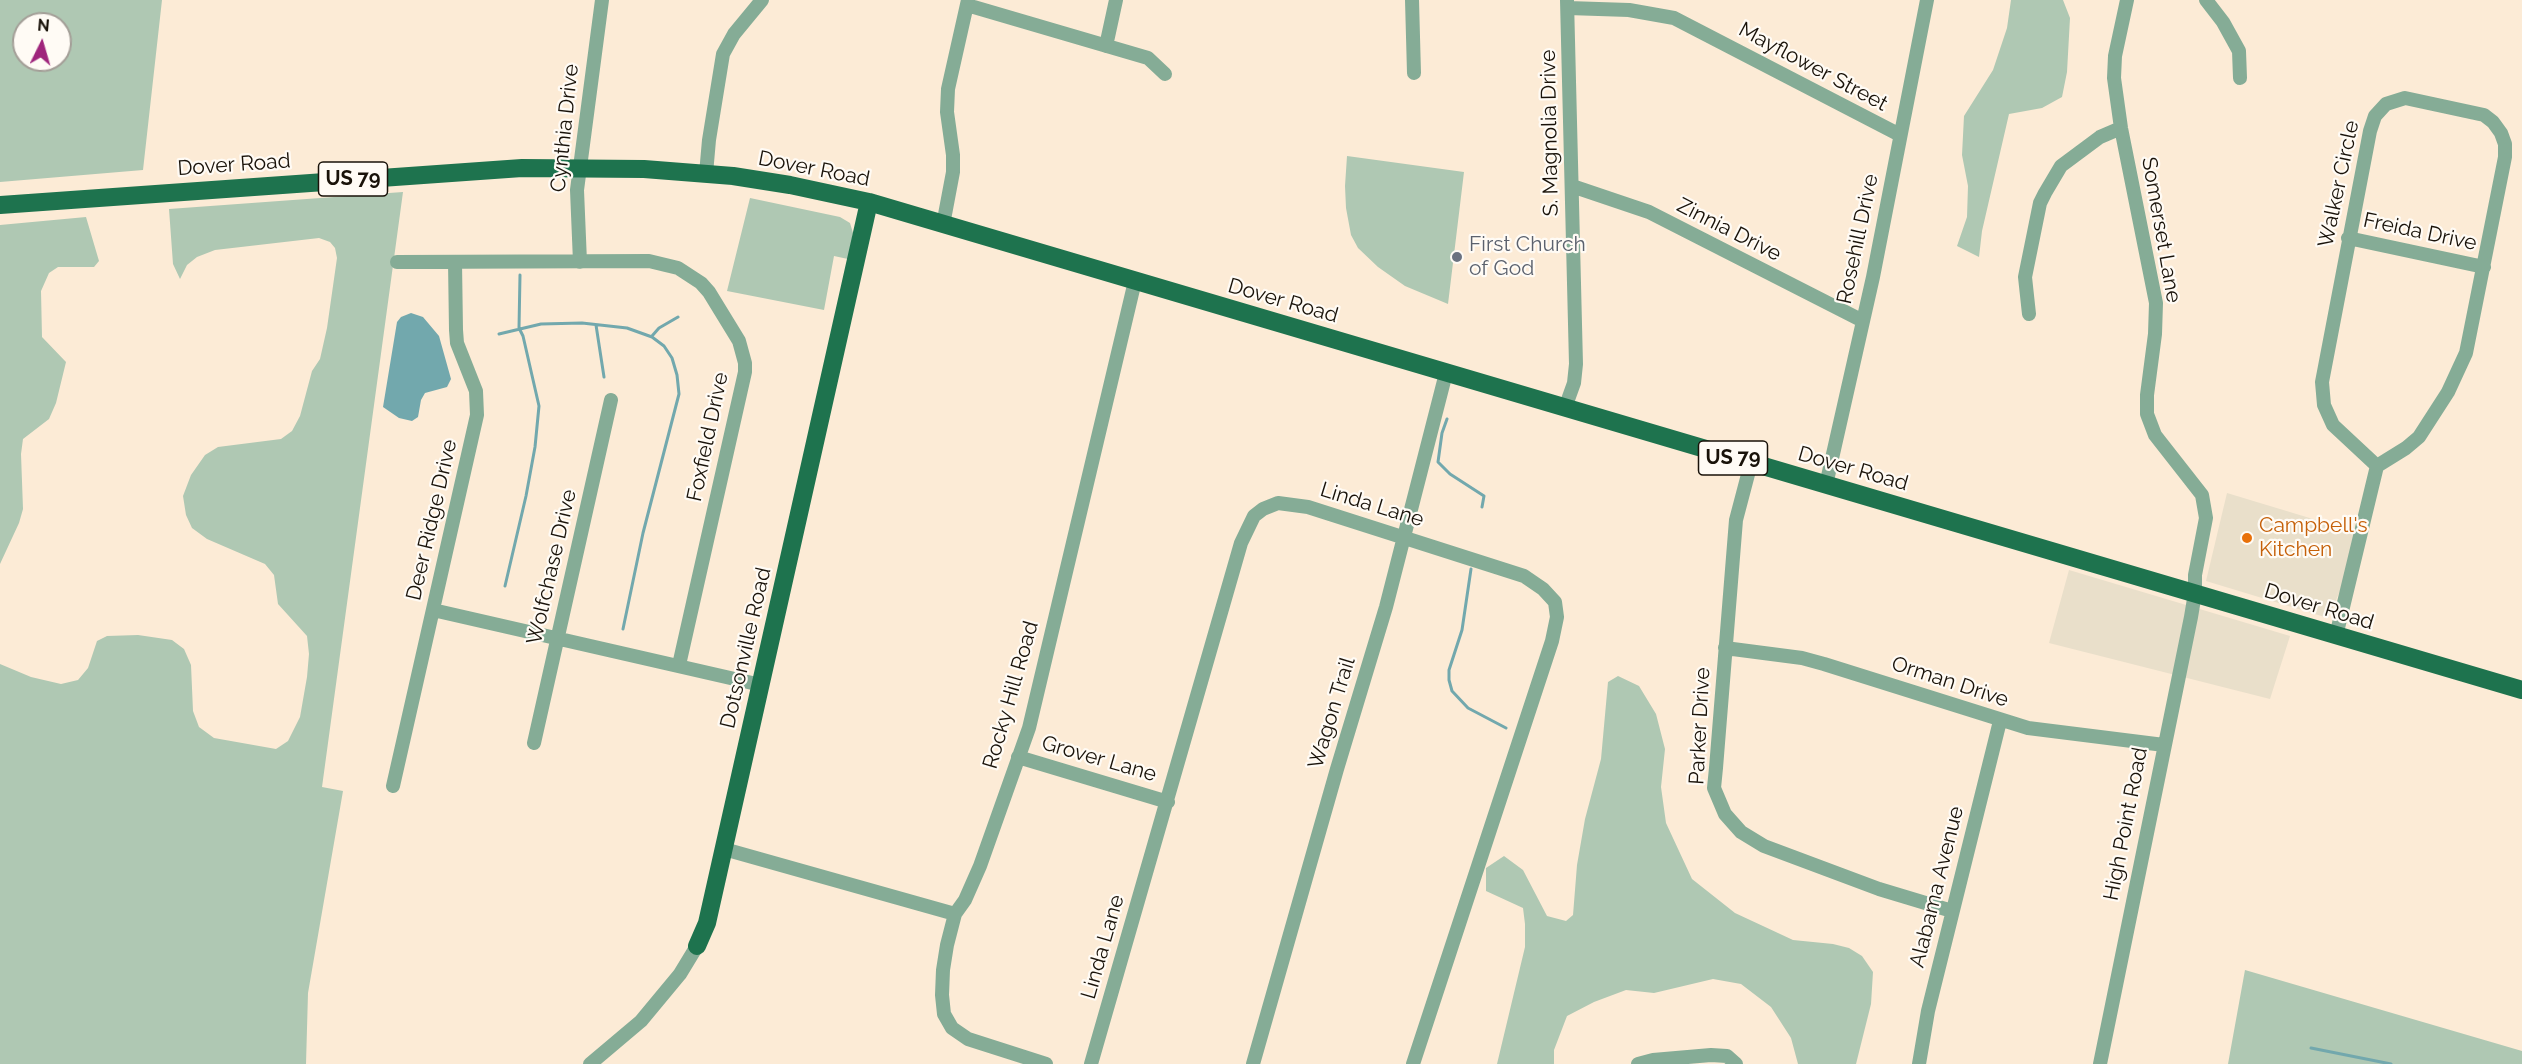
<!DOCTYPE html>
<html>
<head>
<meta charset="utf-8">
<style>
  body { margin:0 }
  #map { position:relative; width:2522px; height:1064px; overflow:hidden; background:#fcebd6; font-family:Raleway,sans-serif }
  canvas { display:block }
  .north { position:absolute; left:12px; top:12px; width:60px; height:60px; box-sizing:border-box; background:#fffbf5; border:2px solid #a39e97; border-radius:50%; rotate:5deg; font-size:16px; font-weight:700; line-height:24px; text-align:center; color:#191209 }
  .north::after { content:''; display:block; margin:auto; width:21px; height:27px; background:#9f257c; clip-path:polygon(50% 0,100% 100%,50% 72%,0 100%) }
</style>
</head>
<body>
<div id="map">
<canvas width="2522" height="1064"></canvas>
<div class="north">N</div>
</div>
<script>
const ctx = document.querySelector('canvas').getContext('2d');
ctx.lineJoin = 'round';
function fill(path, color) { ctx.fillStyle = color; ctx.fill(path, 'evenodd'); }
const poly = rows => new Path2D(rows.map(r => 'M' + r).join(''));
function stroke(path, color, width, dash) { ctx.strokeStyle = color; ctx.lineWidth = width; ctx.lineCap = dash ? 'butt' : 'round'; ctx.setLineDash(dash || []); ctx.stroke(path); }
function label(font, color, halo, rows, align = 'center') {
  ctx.font = font + ' Raleway,sans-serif'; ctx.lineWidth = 4.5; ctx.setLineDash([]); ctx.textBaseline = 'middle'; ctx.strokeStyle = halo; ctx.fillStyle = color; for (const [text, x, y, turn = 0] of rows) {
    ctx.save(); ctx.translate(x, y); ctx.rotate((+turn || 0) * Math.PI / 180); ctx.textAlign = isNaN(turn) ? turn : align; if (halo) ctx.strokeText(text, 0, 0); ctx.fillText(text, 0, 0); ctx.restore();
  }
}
fill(poly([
  [2227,493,2356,532,2344,582,2328,618,2206,581],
  [2069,570,2290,636,2270,699,2049,643]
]), '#e9dfca');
fill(poly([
  [0,0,162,0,143,170,0,182],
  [24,24,60,24,60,60,24,60],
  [2011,0,2063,0,2070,18,2067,72,2062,97,2042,108,2009,114,1982,231,1979,257,1957,246,1967,217,1968,186,1962,155,1964,116,1993,70,2007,28],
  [1347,156,1464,172,1448,304,1405,286,1378,267,1358,248,1351,235,1346,208,1345,186],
  [403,192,322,787,343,791,308,993,306,1064,0,1064,0,664,31,677,61,684,78,680,88,668,97,641,107,636,138,635,172,640,184,649,191,665,193,711,199,727,214,738,276,749,288,741,300,717,307,677,309,654,307,636,278,604,274,575,265,564,207,539,192,528,186,515,183,496,191,475,205,455,218,447,281,439,292,431,300,416,312,371,320,359,327,328,337,258,335,248,330,242,319,238,215,250,197,257,187,265,180,279,173,264,169,209],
  [750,198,840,217,850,223,853,233,848,259,834,256,824,310,727,291],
  [86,217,99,261,94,267,58,267,49,273,41,291,42,337,66,362,56,403,49,419,23,439,21,454,23,509,19,523,0,564,0,225],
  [1618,676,1639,686,1656,714,1665,749,1661,787,1666,823,1692,879,1735,913,1793,940,1833,944,1849,948,1862,956,1873,972,1871,1004,1856,1064,1798,1064,1791,1038,1771,1007,1741,984,1713,979,1654,993,1626,990,1594,1002,1567,1016,1554,1050,1554,1064,1497,1064,1525,947,1525,924,1523,908,1486,891,1486,868,1504,856,1523,870,1547,916,1566,921,1573,915,1577,865,1585,819,1601,759,1608,682],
  [2245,970,2522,1051,2522,1064,2228,1064]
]), '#afc8b3');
fill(poly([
  [411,313,423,317,439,336,451,379,447,387,425,393,421,400,418,417,412,421,399,418,383,407,397,322,401,317]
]), '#72a8ad');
stroke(poly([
  [596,325,604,377],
  [499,334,541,324,582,323,627,328,652,337,664,346,672,358,677,375,679,394,643,533,623,629],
  [652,336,659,328,678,317],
  [1447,419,1442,433,1438,462,1450,474,1484,496,1482,507],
  [1471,569,1462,630,1449,670,1449,680,1452,691,1468,708,1506,728],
  [505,586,526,496,535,447,539,406,523,336,519,328,520,275],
  [2311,1048,2391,1064]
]), '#72a8ad', 3);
stroke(poly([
  [1412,0,1414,73],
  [2206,0,2223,22,2239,51,2240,78],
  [967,5,1148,58,1165,74],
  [1568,8,1629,10,1674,18,1900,135],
  [1106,46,1116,0],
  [706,174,709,140,723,54,734,34,762,0],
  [1572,186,1649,212,1863,321],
  [943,225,953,172,953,155,947,112,948,89,968,0],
  [2348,238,2484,267],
  [397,262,649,261,678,268,701,283,709,292,739,341,745,363,745,372,679,665],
  [580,262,577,190,602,0],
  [2029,314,2025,277,2040,203,2045,193,2061,166,2100,137,2121,128],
  [1565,408,1574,383,1576,364,1567,0],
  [1751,463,1736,520,1716,768,1714,788,1725,814,1741,832,1764,846,1879,889,1952,911],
  [1826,485,1873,277,1927,0],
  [433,610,761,685],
  [2336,636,2377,466,2406,448,2419,437,2448,392,2466,353,2505,157,2505,144,2501,133,2493,122,2484,115,2405,98,2386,104,2375,116,2370,131,2322,382,2324,405,2333,425,2377,466],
  [1725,648,1802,658,1824,664,2028,728,2164,745],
  [534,743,611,400],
  [1018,757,1168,802],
  [393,786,477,415,476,391,457,343,456,330,455,262],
  [724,849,955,914],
  [590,1064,641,1021,680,974,697,946],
  [1046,1064,968,1039,952,1028,944,1014,942,995,943,970,947,945,955,914,965,900,980,866,1029,728,1135,281],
  [1091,1064,1241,543,1254,516,1263,509,1278,503,1308,507,1524,576,1543,589,1555,602,1557,617,1552,641,1413,1064],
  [1253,1064,1337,769,1386,607,1446,373],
  [1638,1064,1653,1060,1711,1055,1727,1056,1736,1064],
  [1919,1064,1928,1011,2000,721],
  [2100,1064,2191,617,2195,593,2195,575,2206,518,2202,495,2155,435,2147,414,2147,395,2155,334,2156,303,2121,128,2114,78,2115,56,2127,0]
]), '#85ac96', 14);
stroke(poly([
  [0,205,522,168,644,169,733,176,790,185,869,202,2522,690],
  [697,946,707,923,869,202]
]), '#1e734e', 18);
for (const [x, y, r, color] of [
  [1457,257,6,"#6b7280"],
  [2247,538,6,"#e8710a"]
]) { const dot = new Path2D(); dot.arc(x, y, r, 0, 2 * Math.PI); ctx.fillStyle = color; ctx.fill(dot); stroke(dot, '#fffbf5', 2); }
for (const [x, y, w] of [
  [353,179,69],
  [1733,458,69]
]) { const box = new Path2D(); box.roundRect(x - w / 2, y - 17, w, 34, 4.5); ctx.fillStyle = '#fffbf5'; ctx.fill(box); stroke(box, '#191209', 1.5); }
label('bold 20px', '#191209', null, [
  ["US 79",353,179],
  ["US 79",1733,458]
]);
label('21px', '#191209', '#fffbf5', [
  ["Mayflower Street",1813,67,28],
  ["Cynthia Drive",565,128,-84],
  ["S. Magnolia Drive",1550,133,-91],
  ["Dover Road",234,165,-4],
  ["Dover Road",814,169,11],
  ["Walker Circle",2339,184,-78],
  ["Zinnia Drive",1729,230,27],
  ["Somerset Lane",2161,230,80],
  ["Freida Drive",2420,232,12],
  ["Rosehill Drive",1858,239,-78],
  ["Dover Road",1283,301,16],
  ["Foxfield Drive",708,437,-78],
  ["Dover Road",1853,469,16],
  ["Linda Lane",1372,505,17],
  ["Deer Ridge Drive",432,520,-77],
  ["Wolfchase Drive",552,567,-77],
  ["Dover Road",2319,607,17],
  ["Dotsonville Road",746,648,-77],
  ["Orman Drive",1950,682,18],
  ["Rocky Hill Road",1011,695,-74],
  ["Wagon Trail",1332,713,-73],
  ["Parker Drive",1700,726,-87],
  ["Grover Lane",1099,759,16],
  ["High Point Road",2126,824,-79],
  ["Alabama Avenue",1937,887,-76],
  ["Linda Lane",1103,947,-74]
]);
label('21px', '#5b616d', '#fffbf5', [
  ["First Church",1469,245],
  ["of God",1469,269]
], 'left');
label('21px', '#c56008', '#fffbf5', [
  ["Campbell's",2259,526],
  ["Kitchen",2259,550]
], 'left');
</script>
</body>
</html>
